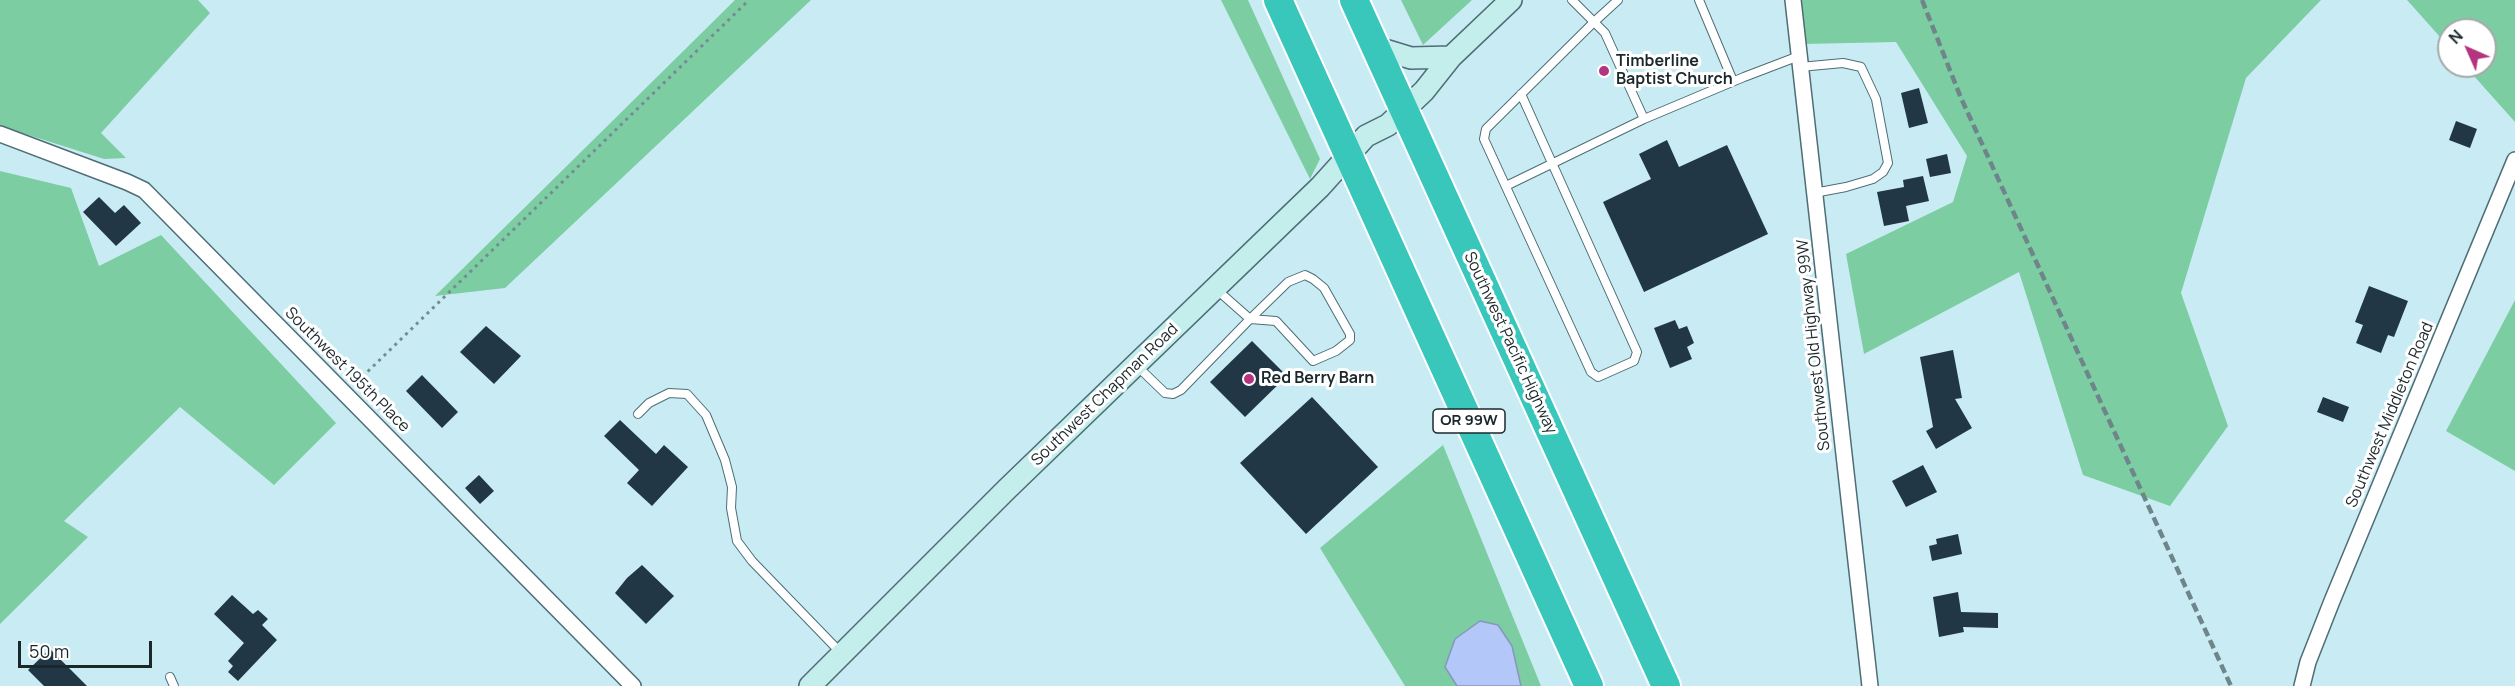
<!DOCTYPE html>
<html>
<head>
<meta charset="utf-8">
<style>
  body { margin:0 }
  #map { position:relative; width:2515px; height:686px; overflow:hidden; background:#c9ecf4; font-family:Manrope,sans-serif }
  canvas { display:block }
  .north { position:absolute; left:2437px; top:18px; width:60px; height:60px; box-sizing:border-box; background:#fff; border:2px solid #a4a9aa; border-radius:50%; rotate:315deg; font-size:16px; font-weight:700; line-height:24px; text-align:center; color:#1b282b }
  .north::after { content:''; display:block; margin:auto; width:21px; height:27px; background:#b5347f; clip-path:polygon(50% 0,100% 100%,50% 72%,0 100%) }
  .scale { position:absolute; left:18px; top:641px; width:134px; height:27px; box-sizing:border-box; border:3px solid #1b282b; border-top:0; padding-left:8px; font-size:18px; line-height:21px; white-space:nowrap; color:#1b282b; -webkit-text-stroke:4px #fff; paint-order:stroke }
</style>
</head>
<body>
<div id="map">
<canvas width="2515" height="686"></canvas>
<div class="north">N</div>
<div class="scale">50 m</div>
</div>
<script>
const ctx = document.querySelector('canvas').getContext('2d');
ctx.lineJoin = 'round';
function fill(path, color) { ctx.fillStyle = color; ctx.fill(path, 'evenodd'); }
const poly = rows => new Path2D(rows.map(r => 'M' + r).join(''));
function stroke(path, color, width, dash) { ctx.strokeStyle = color; ctx.lineWidth = width; ctx.lineCap = dash ? 'butt' : 'round'; ctx.setLineDash(dash || []); ctx.stroke(path); }
function label(font, color, halo, rows, align = 'center') {
  ctx.font = font + ' Manrope,sans-serif'; ctx.lineWidth = 6; ctx.setLineDash([]); ctx.textBaseline = 'middle'; ctx.strokeStyle = halo; ctx.fillStyle = color; for (const [text, x, y, turn = 0] of rows) {
    ctx.save(); ctx.translate(x, y); ctx.rotate((+turn || 0) * Math.PI / 180); ctx.textAlign = isNaN(turn) ? turn : align; if (halo) ctx.strokeText(text, 0, 0); ctx.fillText(text, 0, 0); ctx.restore();
  }
}
fill(poly([
  [0,0,198,0,210,13,101,133,126,158,104,159,0,126],
  [735,0,811,0,505,288,435,296],
  [1221,0,1248,0,1320,159,1310,179],
  [1401,0,1472,0,1423,45],
  [1799,0,2321,0,2246,78,2181,293,2228,426,2170,506,2083,475,2019,272,1864,354,1846,254,1953,202,1967,156,1896,42,1804,44],
  [2407,0,2515,0,2515,122,2465,66,2485,66,2485,30,2449,30,2449,47],
  [0,171,71,188,99,266,161,235,336,423,274,485,180,407,64,521,88,537,0,624],
  [2515,300,2515,471,2446,431],
  [1443,445,1541,686,1405,686,1320,548]
]), '#7dcda3');
const water = poly([
  [1480,621,1498,625,1512,646,1521,686,1457,686,1445,667,1455,639,1480,621]
]);
fill(water, '#b3c7f8');
stroke(water, '#8597ba', 1.5);
fill(poly([
  [1919,88,1928,123,1909,128,1901,93],
  [2456,121,2477,129,2470,148,2449,140],
  [1667,140,1679,167,1727,145,1768,234,1644,292,1603,202,1651,179,1639,154],
  [1947,154,1951,173,1930,177,1926,159],
  [1923,176,1929,201,1906,206,1909,221,1884,226,1877,192,1904,187,1903,180],
  [99,197,115,213,124,205,141,223,116,246,83,212],
  [2369,286,2408,301,2394,337,2388,335,2381,353,2356,343,2363,325,2355,322],
  [1675,320,1679,329,1687,326,1694,343,1687,347,1692,359,1670,368,1654,328],
  [486,326,521,356,494,384,460,352],
  [1252,341,1287,376,1245,417,1210,382],
  [1953,350,1962,398,1955,399,1972,428,1936,449,1926,431,1933,427,1920,357],
  [422,375,458,412,442,428,406,391],
  [1312,397,1378,467,1306,534,1240,463],
  [2323,397,2349,407,2343,422,2317,412],
  [620,420,656,454,664,445,688,467,652,506,627,483,639,470,604,436],
  [1923,465,1937,492,1906,507,1892,481],
  [479,475,494,491,480,504,465,488],
  [1958,534,1962,554,1932,561,1929,546,1937,544,1936,539],
  [642,565,674,596,646,624,615,593,627,578],
  [1958,592,1961,612,1998,613,1998,628,1963,627,1964,632,1939,637,1933,597],
  [232,595,253,614,258,610,268,619,262,625,277,640,238,681,228,672,233,666,228,661,244,643,214,614],
  [50,649,87,686,44,686,28,670]
]), '#223746');
const lane = poly([
  [1572,0,1605,33,1644,119,1744,77,1799,56],
  [1699,0,1733,81],
  [1800,67,1843,63,1861,67,1876,99,1888,163,1883,172,1873,179,1846,187,1814,193],
  [1521,94,1637,352,1634,361,1598,377,1591,372,1484,139,1486,129,1594,22,1618,0],
  [1506,186,1644,119],
  [1138,367,1165,393,1173,394,1181,390,1250,319,1288,282,1305,275,1313,279,1324,288,1350,334,1350,340,1336,351,1313,361,1276,321,1250,319,1216,289],
  [638,414,649,403,669,393,687,394,706,415,725,460,732,487,731,508,737,541,752,561,841,653],
  [170,677,174,686]
]);
const street = poly([
  [1793,0,1870,686],
  [0,134,127,182,144,190,633,686],
  [2302,686,2308,662,2332,601,2515,160]
]);
const secondary = poly([
  [1375,47,1411,58,1451,57],
  [810,686,1007,489,1320,187,1366,136,1388,125,1424,91,1451,57,1511,0]
]);
const highway = poly([
  [1278,0,1589,686],
  [1354,0,1666,686]
]);
stroke(lane, '#4e6d75', 10);
stroke(street, '#4e6d75', 18);
stroke(secondary, '#4e6d75', 24);
stroke(highway, '#fff', 32);
stroke(poly([
  [357,382,749,0]
]), '#748c91', 3, [3, 4.5]);
stroke(lane, '#fff', 8);
stroke(street, '#fff', 15);
stroke(secondary, '#c4eeeb', 21);
stroke(highway, '#39c7bb', 28);
stroke(poly([
  [1922,0,1961,98,2231,686]
]), '#6e858a', 4.5, [9, 4.5]);
for (const [x, y, r, color] of [
  [1604,71,6,"#b5347f"],
  [1249,379,6,"#b5347f"]
]) { const dot = new Path2D(); dot.arc(x, y, r, 0, 2 * Math.PI); ctx.fillStyle = color; ctx.fill(dot); stroke(dot, '#fff', 2); }
for (const [x, y, w] of [
  [1469,421,72]
]) { const box = new Path2D(); box.roundRect(x - w / 2, y - 12, w, 24, 4.5); ctx.fillStyle = '#fff'; ctx.fill(box); stroke(box, '#1b282b', 1.5); }
label('bold 15px', '#1b282b', null, [
  ["OR 99W",1469,421]
]);
label('bold 16px', '#1b282b', '#fff', [
  ["Timberline",1616,62],
  ["Baptist Church",1616,80],
  ["Red Berry Barn",1261,379]
], 'left');
label('16px', '#1b282b', '#fff', [
  ["Southwest Pacific Highway",1510,343,65],
  ["Southwest Old Highway 99W",1814,345,-96],
  ["Southwest 195th Place",347,370,45],
  ["Southwest Chapman Road",1105,395,-44],
  ["Southwest Middleton Road",2390,415,-67]
]);
</script>
</body>
</html>
